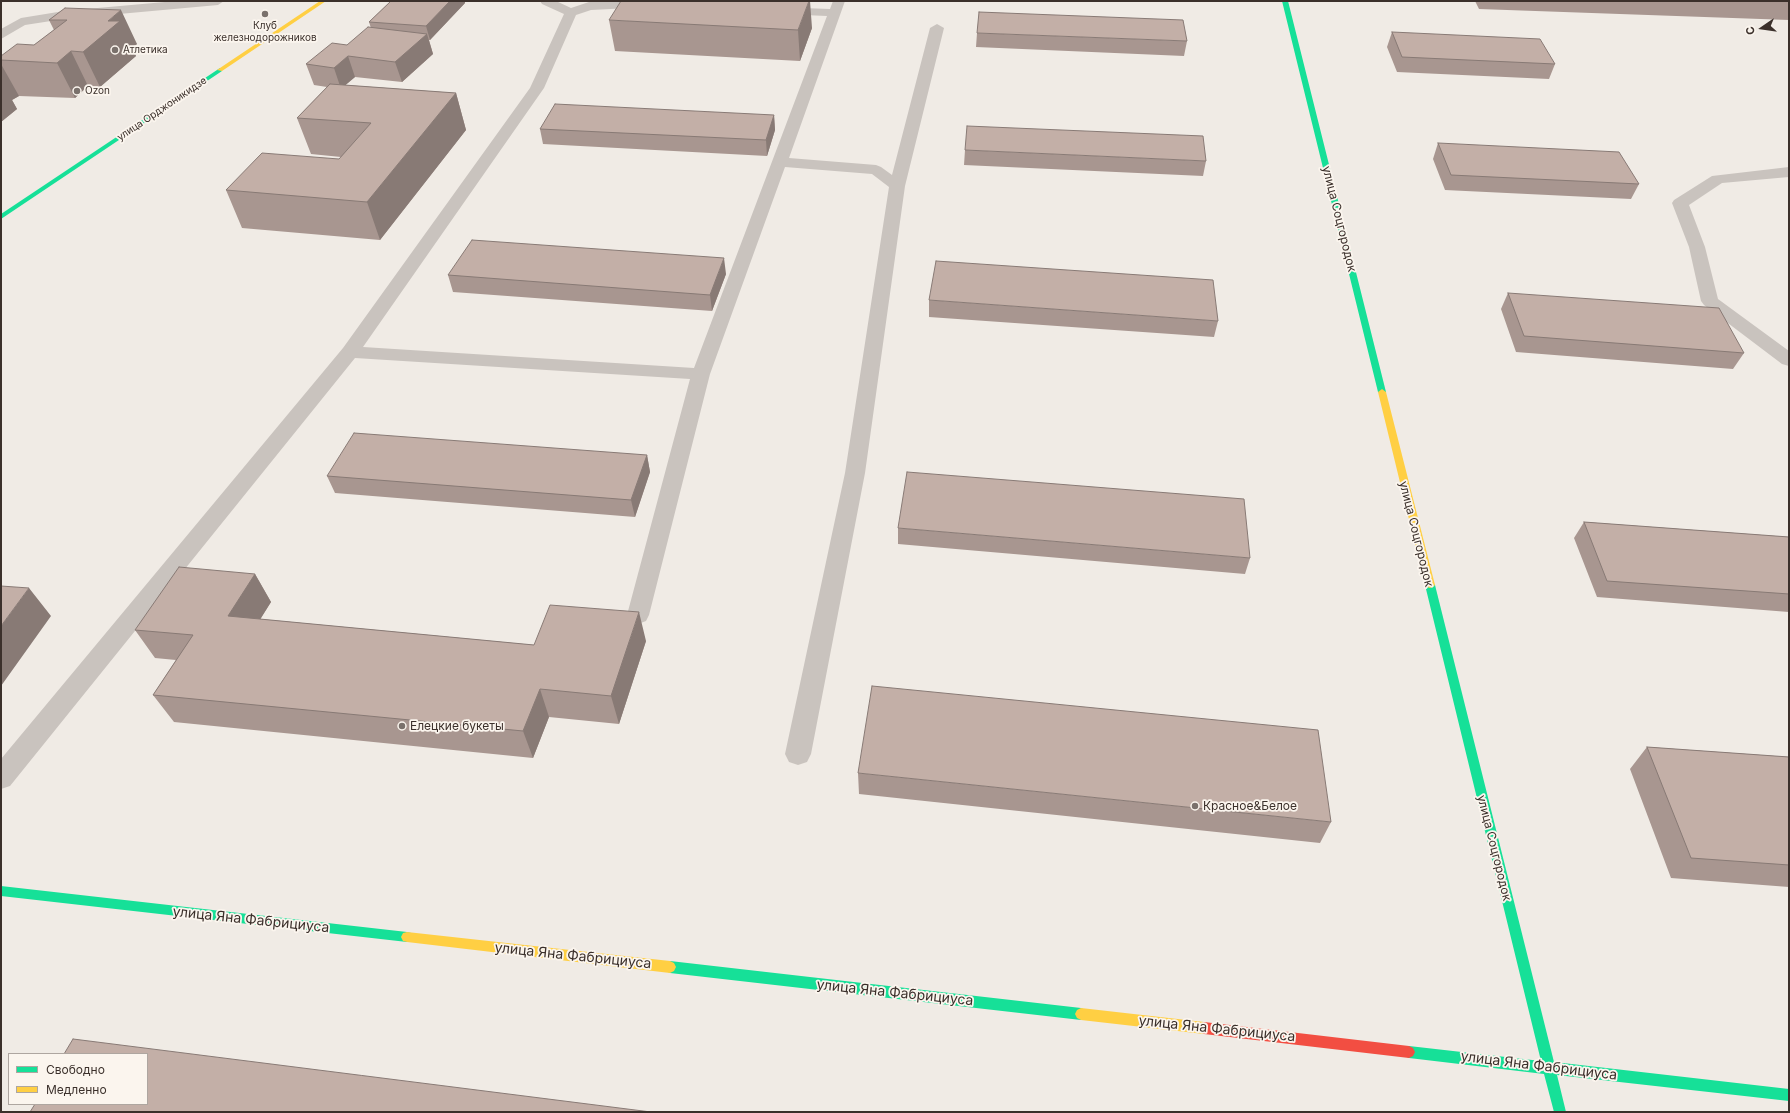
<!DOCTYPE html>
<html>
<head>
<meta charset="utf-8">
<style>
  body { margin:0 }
  #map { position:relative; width:1790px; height:1113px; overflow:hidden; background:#f0ebe5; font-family:Inter,sans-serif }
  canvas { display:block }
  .frame { position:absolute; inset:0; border:2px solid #3b302b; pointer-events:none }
  .legend { position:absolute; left:8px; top:1053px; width:140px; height:52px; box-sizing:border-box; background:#fbf5ee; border:1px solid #aea6a0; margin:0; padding:5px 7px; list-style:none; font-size:12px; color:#3b302b }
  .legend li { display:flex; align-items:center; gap:8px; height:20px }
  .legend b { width:20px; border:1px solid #aea6a0 }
  .north { position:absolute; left:1742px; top:8px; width:40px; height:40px; -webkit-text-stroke:3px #fbf5ee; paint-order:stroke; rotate:257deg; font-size:11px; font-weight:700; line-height:16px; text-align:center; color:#3b302b }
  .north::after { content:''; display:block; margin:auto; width:14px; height:18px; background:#3b302b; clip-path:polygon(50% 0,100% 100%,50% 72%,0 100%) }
</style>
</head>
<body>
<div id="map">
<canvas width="1790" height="1113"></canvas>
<div class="frame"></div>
<ul class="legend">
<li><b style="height:5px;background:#16e098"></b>Свободно</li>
<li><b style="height:5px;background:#ffcf43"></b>Медленно</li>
</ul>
<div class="north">С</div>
</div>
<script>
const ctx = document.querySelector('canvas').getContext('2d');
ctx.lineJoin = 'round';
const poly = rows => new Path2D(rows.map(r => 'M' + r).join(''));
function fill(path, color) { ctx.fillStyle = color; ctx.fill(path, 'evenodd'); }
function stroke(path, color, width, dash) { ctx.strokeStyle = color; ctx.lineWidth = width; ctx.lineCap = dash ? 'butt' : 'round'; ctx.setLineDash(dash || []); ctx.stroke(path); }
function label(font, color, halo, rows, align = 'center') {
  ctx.font = font + ' Inter,sans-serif'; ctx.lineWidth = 3.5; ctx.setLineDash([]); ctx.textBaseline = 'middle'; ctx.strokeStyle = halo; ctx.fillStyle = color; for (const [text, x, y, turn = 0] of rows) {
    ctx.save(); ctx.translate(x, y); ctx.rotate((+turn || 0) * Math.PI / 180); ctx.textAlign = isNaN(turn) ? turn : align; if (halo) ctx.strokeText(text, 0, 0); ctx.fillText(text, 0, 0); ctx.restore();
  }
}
fill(poly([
  [176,1,224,1,218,5,64,19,25,25,1,39,1,29,21,18,64,11,176,1],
  [540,1,556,1,571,8,589,2,655,1,656,3,650,7,591,10,576,15,544,88,363,347,694,368,827,16,780,14,774,10,775,7,830,9,833,1,845,1,789,158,876,165,881,167,892,175,930,28,937,24,944,28,905,186,865,473,811,754,807,762,798,765,789,762,785,754,845,473,889,187,872,174,785,167,710,374,649,615,646,621,638,624,630,621,627,615,690,379,355,358,10,786,1,789,1,759,343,348,530,88,564,14,542,4,540,1],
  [1789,167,1789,177,1722,183,1689,205,1705,247,1718,299,1789,351,1789,366,1782,364,1704,305,1701,301,1689,247,1672,203,1674,200,1712,176,1789,167]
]), '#c9c3be');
fill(poly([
  [1282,1,1288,1,1386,392,1382,395,1378,392,1282,1],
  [220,68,222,69,222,71,1,219,1,214,220,68],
  [1430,582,1433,583,1435,585,1554,1062,1789,1089,1789,1101,1557,1075,1566,1112,1554,1112,1544,1074,1409,1058,1405,1056,1403,1052,1405,1048,1409,1046,1541,1061,1425,585,1427,583,1430,582],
  [1,886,407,932,411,933,413,937,411,941,407,942,1,896,1,886],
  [670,961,1081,1008,1085,1010,1087,1014,1085,1018,1081,1020,670,973,666,971,664,967,666,963,670,961]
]), '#16e098');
fill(poly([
  [320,1,326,1,222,71,217,70,320,1],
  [1382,389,1386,392,1435,585,1433,587,1430,588,1427,587,1425,585,1378,392,1382,389],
  [407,932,670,961,674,963,676,967,674,971,670,973,407,942,403,941,401,937,403,933,407,932],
  [1081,1008,1204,1022,1208,1024,1210,1028,1208,1032,1204,1034,1081,1020,1077,1018,1075,1014,1077,1010,1081,1008]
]), '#ffcf43');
fill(poly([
  [1204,1022,1409,1046,1413,1048,1415,1052,1413,1056,1409,1058,1204,1034,1200,1032,1198,1028,1200,1024,1204,1022]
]), '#f24e42');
fill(poly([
  [391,1,465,1,465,3,430,40,429,40,433,54,402,82,355,77,345,85,456,93,466,130,380,240,242,228,226,190,339,159,341,157,311,154,297,118,327,87,314,85,306,64,347,45,371,28,369,22],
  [1475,1,1789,1,1789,20,1479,9],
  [65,8,137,44,132,48,136,56,100,87,88,86,75,98,19,96,12,100,17,109,1,122,1,56,34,45,54,30,49,20],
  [609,20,812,28,800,61,615,51],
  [1392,32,1555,64,1549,79,1397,72,1387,47],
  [977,33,1187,41,1184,56,976,47],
  [774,115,775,130,767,156,543,144,540,129],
  [1438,143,1639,184,1631,199,1445,190,1433,159],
  [965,150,1206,161,1203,176,964,165],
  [726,274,712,311,453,292,448,275],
  [1508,293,1744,353,1733,369,1516,352,1501,309],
  [929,300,1218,321,1214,337,929,317],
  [647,455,650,472,635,517,335,493,327,476],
  [1584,522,1789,537,1789,612,1597,597,1574,538],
  [898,528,1250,558,1245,574,898,544],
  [255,574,271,602,260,619,534,645,646,641,619,724,549,717,533,758,174,722,153,695,176,660,155,658,135,630],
  [1647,747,1789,757,1789,887,1671,878,1630,769],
  [858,773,1331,822,1320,843,859,794]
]), '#a89690');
fill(poly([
  [450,1,465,1,465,3,430,40,426,26],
  [809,1,810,1,812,28,800,61,798,30],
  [121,10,137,44,132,48,136,56,100,87,83,52,108,21],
  [427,34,433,54,402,82,395,62],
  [71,51,88,86,75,98,57,63],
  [348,56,355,77,341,89,334,68],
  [1,64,19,96,12,100,17,109,1,122],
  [456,93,466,130,380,240,367,202],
  [774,115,775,130,767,156,766,140],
  [724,258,726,274,712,311,710,295],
  [647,455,650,472,635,517,631,500],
  [255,574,271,602,245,644,228,616],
  [29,588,51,616,1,686,1,626],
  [639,612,646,641,619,724,611,696],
  [540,689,549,717,533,758,523,731]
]), '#887a75');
const building = poly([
  [391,1,450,1,426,26,369,22,391,1],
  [621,1,809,1,798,30,609,20,621,1],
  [65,8,121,10,108,21,120,21,83,52,71,51,57,63,1,60,1,56,17,44,34,45,67,20,49,20,65,8],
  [979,12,1183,20,1187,41,977,33,979,12],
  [368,27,427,34,395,62,348,56,334,68,306,64,332,43,347,45,368,27],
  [1392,32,1540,39,1555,64,1402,57,1392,32],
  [330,84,456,93,367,202,226,190,262,153,339,159,371,123,297,118,330,84],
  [555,104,774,115,766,140,540,129,555,104],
  [967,126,1203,136,1206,161,965,150,967,126],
  [1438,143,1619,152,1639,184,1451,175,1438,143],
  [472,240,724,258,710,295,448,275,472,240],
  [936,261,1213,280,1218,321,929,300,936,261],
  [1508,293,1719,308,1744,353,1524,336,1508,293],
  [354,433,647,455,631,500,327,476,354,433],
  [907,472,1244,499,1250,558,898,528,907,472],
  [1584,522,1789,537,1789,594,1607,581,1584,522],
  [179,567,255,574,228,616,534,645,550,605,639,612,611,696,540,689,523,731,153,695,193,635,135,630,179,567],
  [1,586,29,588,1,626,1,586],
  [872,686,1318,730,1331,822,858,773,872,686],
  [1647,747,1789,757,1789,865,1691,858,1647,747],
  [73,1039,651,1112,30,1112,35,1104,147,1104,147,1054,64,1054,73,1039]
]);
fill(building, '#c3afa7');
stroke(building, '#887a75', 1);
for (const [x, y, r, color] of [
  [265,14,4,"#7a716c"],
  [115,50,4,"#7a716c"],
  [77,91,4,"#7a716c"],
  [402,726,4,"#7a716c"],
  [1195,806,4,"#7a716c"]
]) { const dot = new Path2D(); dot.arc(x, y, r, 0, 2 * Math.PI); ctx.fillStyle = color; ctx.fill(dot); stroke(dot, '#fbf5ee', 1.5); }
label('10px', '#3b302b', '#fbf5ee', [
  ["Клуб",265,26,"center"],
  ["железнодорожников",265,38,"center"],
  ["Атлетика",123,50],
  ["Ozon",85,91]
], 'left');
label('10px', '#3b302b', '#fbf5ee', [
  ["улица Орджоникидзе",162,109,-34]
]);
label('12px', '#3b302b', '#fbf5ee', [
  ["улица Соцгородок",1339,219,76],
  ["улица Соцгородок",1416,534,76],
  ["улица Соцгородок",1494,848,76]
]);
label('12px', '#3b302b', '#fbf5ee', [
  ["Елецкие букеты",410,726],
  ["Красное&Белое",1203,806]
], 'left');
label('14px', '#3b302b', '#fbf5ee', [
  ["улица Яна Фабрициуса",251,920,6],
  ["улица Яна Фабрициуса",573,956,6],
  ["улица Яна Фабрициуса",895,993,6],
  ["улица Яна Фабрициуса",1217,1029,6],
  ["улица Яна Фабрициуса",1539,1066,7]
]);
</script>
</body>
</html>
